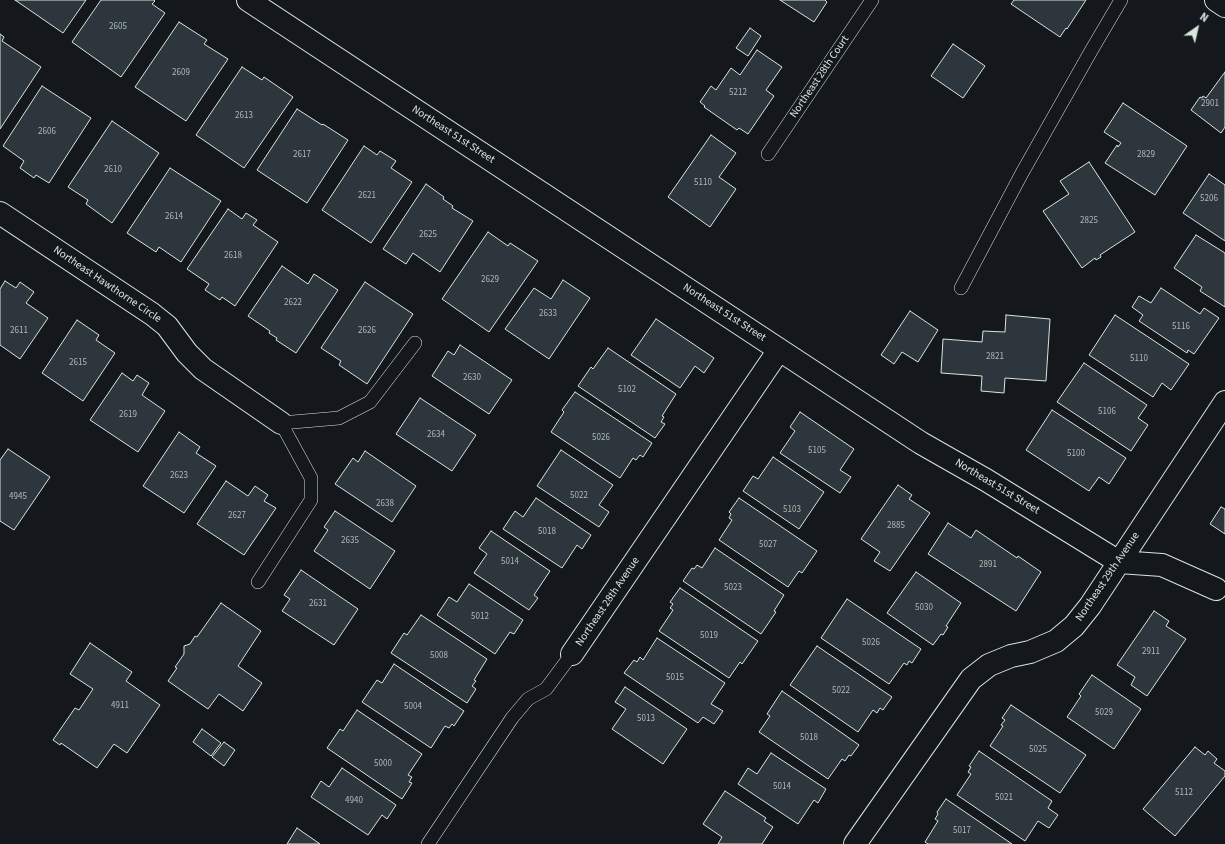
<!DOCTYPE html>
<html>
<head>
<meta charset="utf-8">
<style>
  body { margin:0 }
  #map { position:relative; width:1225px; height:844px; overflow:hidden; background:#14181c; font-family:"Source Sans 3",sans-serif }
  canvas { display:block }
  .north { position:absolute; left:1177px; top:8px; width:40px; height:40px; -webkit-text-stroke:3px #14181c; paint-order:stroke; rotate:34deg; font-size:11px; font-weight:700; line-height:16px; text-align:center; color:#d8e6dc }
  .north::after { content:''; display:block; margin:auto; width:14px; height:18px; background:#d8e6dc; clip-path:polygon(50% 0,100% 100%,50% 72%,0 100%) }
</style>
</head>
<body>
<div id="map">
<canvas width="1225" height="844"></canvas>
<div class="north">N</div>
</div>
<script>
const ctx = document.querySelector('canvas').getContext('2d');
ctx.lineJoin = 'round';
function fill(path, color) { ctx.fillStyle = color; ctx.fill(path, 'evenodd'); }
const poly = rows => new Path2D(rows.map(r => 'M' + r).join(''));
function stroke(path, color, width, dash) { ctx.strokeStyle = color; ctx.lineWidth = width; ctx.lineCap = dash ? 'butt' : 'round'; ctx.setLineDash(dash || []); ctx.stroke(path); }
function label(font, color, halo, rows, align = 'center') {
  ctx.font = font + ' "Source Sans 3",sans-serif'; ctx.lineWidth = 3; ctx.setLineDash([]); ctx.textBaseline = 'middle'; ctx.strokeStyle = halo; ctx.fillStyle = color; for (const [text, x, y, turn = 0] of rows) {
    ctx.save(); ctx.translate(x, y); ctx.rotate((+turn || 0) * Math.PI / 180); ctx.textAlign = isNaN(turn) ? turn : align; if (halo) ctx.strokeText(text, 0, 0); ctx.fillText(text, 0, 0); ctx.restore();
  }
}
const building = poly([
  [15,0,86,0,63,33,15,0],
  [101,0,154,0,155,1,152,4,165,13,121,77,72,42,101,0],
  [780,0,825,0,827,2,814,22,780,0],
  [1014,0,1086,0,1067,29,1066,28,1060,37,1011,4,1014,0],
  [179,22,207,40,204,44,228,59,186,121,135,87,179,22],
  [750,28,761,36,748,56,736,48,750,28],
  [0,34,4,37,2,41,41,67,0,129,0,34],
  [953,44,985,66,963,98,931,76,953,44],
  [757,50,782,67,766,90,774,96,748,134,739,128,737,130,704,107,705,106,700,102,711,86,716,90,731,68,740,75,757,50],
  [242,67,262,80,264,77,293,97,244,168,196,135,242,67],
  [1225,72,1225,127,1221,133,1191,110,1200,97,1202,98,1203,96,1206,98,1225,72],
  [42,86,91,118,49,183,36,175,34,178,20,168,24,161,3,146,42,86],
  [1123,103,1187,146,1155,195,1105,163,1117,145,1118,147,1121,143,1104,132,1123,103],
  [297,109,322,125,323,124,348,140,307,203,257,170,297,109],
  [112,121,159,153,112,223,86,204,88,200,68,187,112,121],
  [711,135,736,153,719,177,736,189,710,227,668,197,711,135],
  [364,146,377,155,380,151,396,161,391,168,412,182,371,243,322,210,364,146],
  [1089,162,1135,232,1100,255,1101,257,1096,260,1095,258,1082,268,1043,211,1069,194,1060,181,1089,162],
  [170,168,221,201,181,262,159,247,156,252,127,233,170,168],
  [1209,174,1225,185,1225,241,1183,213,1209,174],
  [426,184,444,197,443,199,453,206,452,208,473,221,440,272,413,253,406,264,383,249,426,184],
  [228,209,242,219,246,213,257,220,253,225,278,242,235,306,222,297,220,300,205,290,209,284,187,269,228,209],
  [488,232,508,246,510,243,538,261,489,332,442,299,488,232],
  [1196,235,1225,253,1225,307,1200,291,1202,287,1174,268,1196,235],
  [282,266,308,284,314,274,338,290,296,353,276,340,277,338,269,333,270,331,248,316,282,266],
  [563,280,590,298,549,359,505,329,534,288,551,299,563,280],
  [5,281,16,288,20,282,34,292,26,303,48,318,20,359,0,345,0,289,5,281],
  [365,282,413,314,367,384,339,365,341,361,321,348,365,282],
  [1161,288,1200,314,1204,308,1219,318,1194,354,1188,350,1187,353,1139,321,1143,315,1132,307,1139,296,1151,303,1161,288],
  [910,311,938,330,918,362,902,352,894,364,881,355,910,311],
  [1006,315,1050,319,1046,381,1005,378,1004,393,981,391,982,376,941,373,943,339,982,342,983,331,1005,332,1006,315],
  [1115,315,1189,364,1171,390,1162,383,1153,397,1089,355,1115,315],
  [656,319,714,358,704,373,695,366,680,388,631,355,656,319],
  [77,320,99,335,96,340,115,353,83,401,42,373,77,320],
  [460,345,512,380,489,414,432,376,448,351,454,355,460,345],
  [608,348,676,394,662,416,664,417,661,422,665,424,655,438,578,386,591,367,593,369,608,348],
  [1084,363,1147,405,1138,418,1148,425,1131,451,1057,402,1084,363],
  [122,373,133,381,137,375,149,383,142,395,165,411,138,452,90,420,122,373],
  [575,392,652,443,643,457,640,455,636,460,633,458,620,478,551,432,564,412,562,410,575,392],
  [420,398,476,435,452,471,396,434,420,398],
  [1052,410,1126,458,1109,484,1099,477,1089,491,1026,450,1052,410],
  [800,412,854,449,840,470,851,477,840,493,780,453,795,431,790,427,800,412],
  [179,432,200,447,196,453,216,466,184,513,143,486,179,432],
  [8,449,50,477,14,530,0,521,0,460,8,449],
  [561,450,613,485,599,505,609,512,599,527,537,486,561,450],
  [365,451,416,486,392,522,335,484,353,458,358,462,365,451],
  [773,457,824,492,799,529,743,491,753,476,758,479,773,457],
  [226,481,248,496,255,486,268,495,264,501,276,508,244,555,197,524,226,481],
  [898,485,912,495,909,499,930,513,890,571,874,561,880,552,861,539,898,485],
  [536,498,591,535,582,549,577,545,562,568,503,529,515,511,523,517,536,498],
  [739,498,817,551,802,573,799,571,788,587,719,540,732,520,729,518,731,514,729,512,739,498],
  [1221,507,1225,509,1225,534,1210,524,1221,507],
  [335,511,395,551,370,589,314,551,328,530,324,527,335,511],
  [948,523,971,538,976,530,1017,558,1018,556,1041,572,1016,611,928,554,948,523],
  [491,531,550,571,534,595,538,598,529,610,474,573,487,554,479,548,491,531],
  [715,548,784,595,774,611,776,612,761,634,683,581,692,568,694,569,697,565,702,568,715,548],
  [301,570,358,609,334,645,282,611,290,599,284,595,301,570],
  [916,572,961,603,946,626,948,627,943,635,941,634,933,645,887,613,916,572],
  [469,584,523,620,514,634,510,632,495,654,437,615,449,597,457,602,469,584],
  [680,588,758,641,742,664,740,662,729,678,659,631,673,610,670,608,673,604,670,602,680,588],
  [847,599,921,649,912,663,909,661,907,665,904,663,889,684,821,638,847,599],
  [221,603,261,631,238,666,262,683,243,711,219,694,208,709,168,681,177,668,175,667,184,654,184,646,190,644,195,636,197,637,221,603],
  [1154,611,1169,621,1166,626,1186,639,1147,696,1131,685,1135,677,1117,665,1154,611],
  [421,615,487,659,474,680,476,681,472,686,476,689,467,703,391,653,404,633,407,635,421,615],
  [657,638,725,683,711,704,723,711,714,724,703,717,698,723,624,673,634,660,637,662,640,657,643,660,657,638],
  [90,643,132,672,126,681,160,705,127,753,114,744,97,768,61,743,60,745,53,740,75,708,79,710,93,689,70,674,90,643],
  [817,646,892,697,883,710,880,708,877,713,873,710,858,732,790,685,817,646],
  [394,664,464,711,454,726,452,724,449,728,445,726,431,748,362,702,377,680,382,683,394,664],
  [1092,675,1141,709,1114,749,1067,717,1081,696,1079,694,1092,675],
  [625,687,687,729,663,764,612,729,626,709,615,702,625,687],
  [782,691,859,745,851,756,849,755,845,761,842,759,828,779,759,732,770,716,767,714,782,691],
  [1011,705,1086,755,1060,793,990,746,1003,726,1001,725,1005,720,1002,718,1011,705],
  [357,710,422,754,408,775,412,777,409,782,412,783,402,799,327,748,340,729,343,731,357,710],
  [202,729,221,743,211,756,193,742,202,729],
  [224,742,235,750,224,766,212,757,224,742],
  [1195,747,1205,755,1208,751,1217,759,1214,763,1225,771,1225,776,1175,836,1143,809,1195,747],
  [979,751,1052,801,1048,808,1058,815,1049,828,1038,821,1025,841,957,795,971,774,968,772,971,767,969,766,979,751],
  [771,753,826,789,818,803,814,800,798,824,738,784,748,768,757,774,771,753],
  [342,768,396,805,387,819,382,815,368,835,311,797,321,781,329,787,342,768],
  [725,791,766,818,764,821,773,827,762,844,718,844,722,837,703,824,725,791],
  [946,799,1012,844,928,844,925,842,938,821,935,819,938,814,937,812,946,799],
  [297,828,320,844,287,844,297,828]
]);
fill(building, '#2c363c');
stroke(building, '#d8e6dc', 1);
const service = poly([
  [768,154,872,0],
  [961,288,1022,173,1091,51,1121,0],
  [258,582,311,500,311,478,281,423,339,418,370,402,415,343],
  [428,844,512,718,528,699,546,689,572,654]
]);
const minor = poly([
  [248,0,921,443,986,480,1119,562,1162,565,1216,589],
  [1216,0,1225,6],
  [0,213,152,314,167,326,187,353,203,369,281,423],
  [572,654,779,350],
  [855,844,971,679,989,665,1011,656,1030,652,1056,641,1074,626,1090,606,1225,402]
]);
stroke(service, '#d8e6dc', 14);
stroke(minor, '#d8e6dc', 24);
stroke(service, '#14181c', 13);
stroke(minor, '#14181c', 22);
label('9px', '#adbab4', null, [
  ["2605",118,27],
  ["2609",181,73],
  ["5212",738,93],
  ["2901",1210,104],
  ["2613",244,116],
  ["2606",47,132],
  ["2617",302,155],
  ["2829",1146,155],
  ["2610",113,170],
  ["5110",703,183],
  ["2621",367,196],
  ["5206",1209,199],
  ["2614",174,217],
  ["2825",1089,221],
  ["2625",428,235],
  ["2618",233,256],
  ["2629",490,280],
  ["2622",293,303],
  ["2633",548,314],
  ["5116",1181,327],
  ["2611",19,331],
  ["2626",367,331],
  ["2821",995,357],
  ["5110",1139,359],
  ["2615",78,363],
  ["2630",472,378],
  ["5102",627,390],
  ["5106",1107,412],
  ["2619",128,415],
  ["2634",436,435],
  ["5026",601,438],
  ["5105",817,451],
  ["5100",1076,454],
  ["2623",179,476],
  ["5022",579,496],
  ["4945",18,497],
  ["2638",385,504],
  ["5103",792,510],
  ["2627",237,516],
  ["2885",896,526],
  ["5018",547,532],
  ["2635",350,541],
  ["5027",768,545],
  ["5014",510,562],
  ["2891",988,565],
  ["5023",733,588],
  ["2631",318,604],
  ["5030",924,608],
  ["5012",480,617],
  ["5019",709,636],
  ["5026",871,643],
  ["2911",1151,652],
  ["5008",439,656],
  ["5015",675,678],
  ["5022",841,691],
  ["4911",120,706],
  ["5004",413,707],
  ["5029",1104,713],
  ["5013",646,719],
  ["5018",809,738],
  ["5025",1038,750],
  ["5000",383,764],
  ["5014",782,787],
  ["5112",1184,793],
  ["5021",1004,798],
  ["4940",354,801],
  ["5017",962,831]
]);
label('11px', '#d8e6dc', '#14181c', [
  ["Northeast 28th Court",820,77,-56],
  ["Northeast 51st Street",453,135,33],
  ["Northeast Hawthorne Circle",107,285,34],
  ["Northeast 51st Street",724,313,33],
  ["Northeast 51st Street",997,487,31],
  ["Northeast 29th Avenue",1108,577,-56],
  ["Northeast 28th Avenue",608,602,-56]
]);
</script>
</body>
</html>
